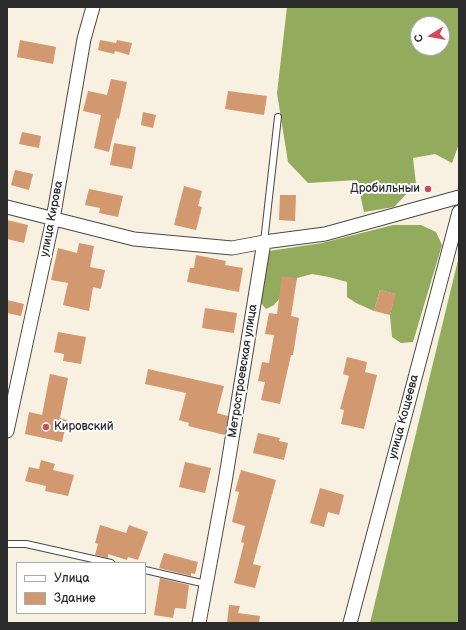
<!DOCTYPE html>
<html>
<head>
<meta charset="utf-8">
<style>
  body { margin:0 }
  #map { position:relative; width:466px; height:630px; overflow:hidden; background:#f8f0e0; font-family:"Balsamiq Sans",sans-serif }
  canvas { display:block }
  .frame { position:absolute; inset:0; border:8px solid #2b2b2b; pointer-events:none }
  .legend { position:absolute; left:16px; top:562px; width:130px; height:52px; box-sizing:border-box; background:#fff; border:1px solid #aaa; margin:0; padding:5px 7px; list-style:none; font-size:12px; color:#2b2b2b }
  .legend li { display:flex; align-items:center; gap:8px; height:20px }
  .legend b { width:20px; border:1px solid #aaa }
  .north { position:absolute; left:410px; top:16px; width:40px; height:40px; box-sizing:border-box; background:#fff; border:1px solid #aaa; border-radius:50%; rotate:259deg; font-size:11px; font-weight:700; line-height:16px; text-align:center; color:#2b2b2b }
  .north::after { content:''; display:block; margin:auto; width:14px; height:18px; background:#d1495b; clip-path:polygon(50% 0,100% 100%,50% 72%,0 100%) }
</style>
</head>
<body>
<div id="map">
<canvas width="466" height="630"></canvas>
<div class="frame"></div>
<ul class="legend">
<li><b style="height:5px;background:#fff"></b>Улица</li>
<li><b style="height:11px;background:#d29870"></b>Здание</li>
</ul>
<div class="north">С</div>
</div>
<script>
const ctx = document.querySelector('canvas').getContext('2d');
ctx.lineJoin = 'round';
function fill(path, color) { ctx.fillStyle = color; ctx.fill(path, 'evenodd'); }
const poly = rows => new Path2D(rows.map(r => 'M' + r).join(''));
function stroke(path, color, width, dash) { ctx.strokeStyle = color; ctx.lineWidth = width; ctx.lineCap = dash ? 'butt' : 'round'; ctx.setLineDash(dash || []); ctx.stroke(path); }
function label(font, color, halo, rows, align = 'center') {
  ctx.font = font + ' "Balsamiq Sans",sans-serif'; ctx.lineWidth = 4; ctx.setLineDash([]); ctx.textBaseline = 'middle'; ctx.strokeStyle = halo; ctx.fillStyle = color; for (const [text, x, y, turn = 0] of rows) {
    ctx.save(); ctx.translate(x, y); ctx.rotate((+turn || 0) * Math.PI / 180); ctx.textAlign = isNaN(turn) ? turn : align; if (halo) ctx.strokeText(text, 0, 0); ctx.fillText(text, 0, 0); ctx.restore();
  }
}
fill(poly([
  [287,7,458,7,459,144,452,163,435,154,413,158,416,184,394,207,364,212,357,180,308,183,288,162,277,93],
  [418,24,442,24,442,48,418,48],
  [393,225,421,225,436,232,442,245,413,342,401,343,392,337,390,315,395,294,380,290,374,311,356,303,347,297,347,282,329,277,312,274,297,278,274,305,266,309,261,303,269,251,322,243],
  [459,256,459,623,370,623]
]), '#92ab5c');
fill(poly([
  [20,40,56,47,53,64,17,57],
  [100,40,116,43,117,40,132,43,129,55,115,51,114,54,98,50],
  [111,79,127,82,119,119,117,118,109,152,94,148,101,115,83,111,88,91,107,95],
  [228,91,267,96,264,115,225,109],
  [143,112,156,115,153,128,141,125],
  [22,132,41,136,39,148,19,144],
  [114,143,136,147,132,169,110,165],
  [15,170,33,174,29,190,11,185],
  [184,186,202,191,198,206,202,207,196,230,174,225],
  [89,189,123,196,118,217,99,213,100,208,85,205],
  [280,195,296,195,295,221,279,220],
  [7,220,28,225,24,243,7,239],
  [79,243,94,246,90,267,105,270,101,289,93,287,89,311,63,305,68,283,51,280,58,248,77,253],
  [196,255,226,261,225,265,243,268,239,292,187,282,190,268,194,268],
  [282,276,297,278,291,316,299,318,293,355,291,355,280,404,261,400,265,382,258,381,262,362,269,363,274,335,265,334,269,313,277,314],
  [380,290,396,294,390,315,374,311],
  [7,300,24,304,21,316,7,313],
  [205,308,237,313,234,333,202,328],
  [58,332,86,337,81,364,63,361,64,354,54,352],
  [347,357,367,362,365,372,377,375,364,429,341,424,344,410,340,409,349,376,343,374],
  [148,369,224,386,217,413,228,416,225,435,188,426,189,423,179,420,186,393,145,384],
  [50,374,68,378,60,418,67,420,62,442,25,434,29,412,42,415],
  [258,433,280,438,279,441,288,443,284,460,253,453],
  [41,460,55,464,53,470,74,475,68,496,45,491,46,486,25,481,29,467,39,469],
  [185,462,211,468,205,493,179,487],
  [241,470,276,480,253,564,261,566,255,588,234,583,244,543,241,542,245,526,232,522,239,492,235,491],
  [320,488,344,495,339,515,328,512,324,527,310,523],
  [100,525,126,533,129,525,148,532,138,560,128,557,127,560,108,554,108,558,95,555,98,544,95,543],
  [164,553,198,562,195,574,191,573,191,576,159,568],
  [160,578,189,585,186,609,175,608,173,618,154,615],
  [229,605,240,606,238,613,260,616,259,623,227,623]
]), '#d29870');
const lane = poly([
  [264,242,278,117],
  [7,544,26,544,111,563],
  [145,570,206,584]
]);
const street = poly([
  [7,207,134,239,232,248,264,242,325,234,459,197],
  [7,431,53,219,84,39,93,7],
  [199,623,225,482,264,242],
  [350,623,459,212]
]);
stroke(lane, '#4a4946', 8);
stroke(street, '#4a4946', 15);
stroke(lane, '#fff', 6);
stroke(street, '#fff', 13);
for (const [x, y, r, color] of [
  [428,189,4,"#d1495b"],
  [46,427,4,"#d1495b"]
]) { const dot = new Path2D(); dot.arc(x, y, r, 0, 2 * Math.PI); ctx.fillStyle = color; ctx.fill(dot); stroke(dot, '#fff', 1.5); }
label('12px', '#2b2b2b', '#fff', [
  ["Дробильныи",420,189],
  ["Кировский",54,427,"left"]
], 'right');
label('12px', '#2b2b2b', '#fff', [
  ["улица Кирова",52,219,-79],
  ["Метростроевская улица",243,371,-81],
  ["улица Кощеева",404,417,-75]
]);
</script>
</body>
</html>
